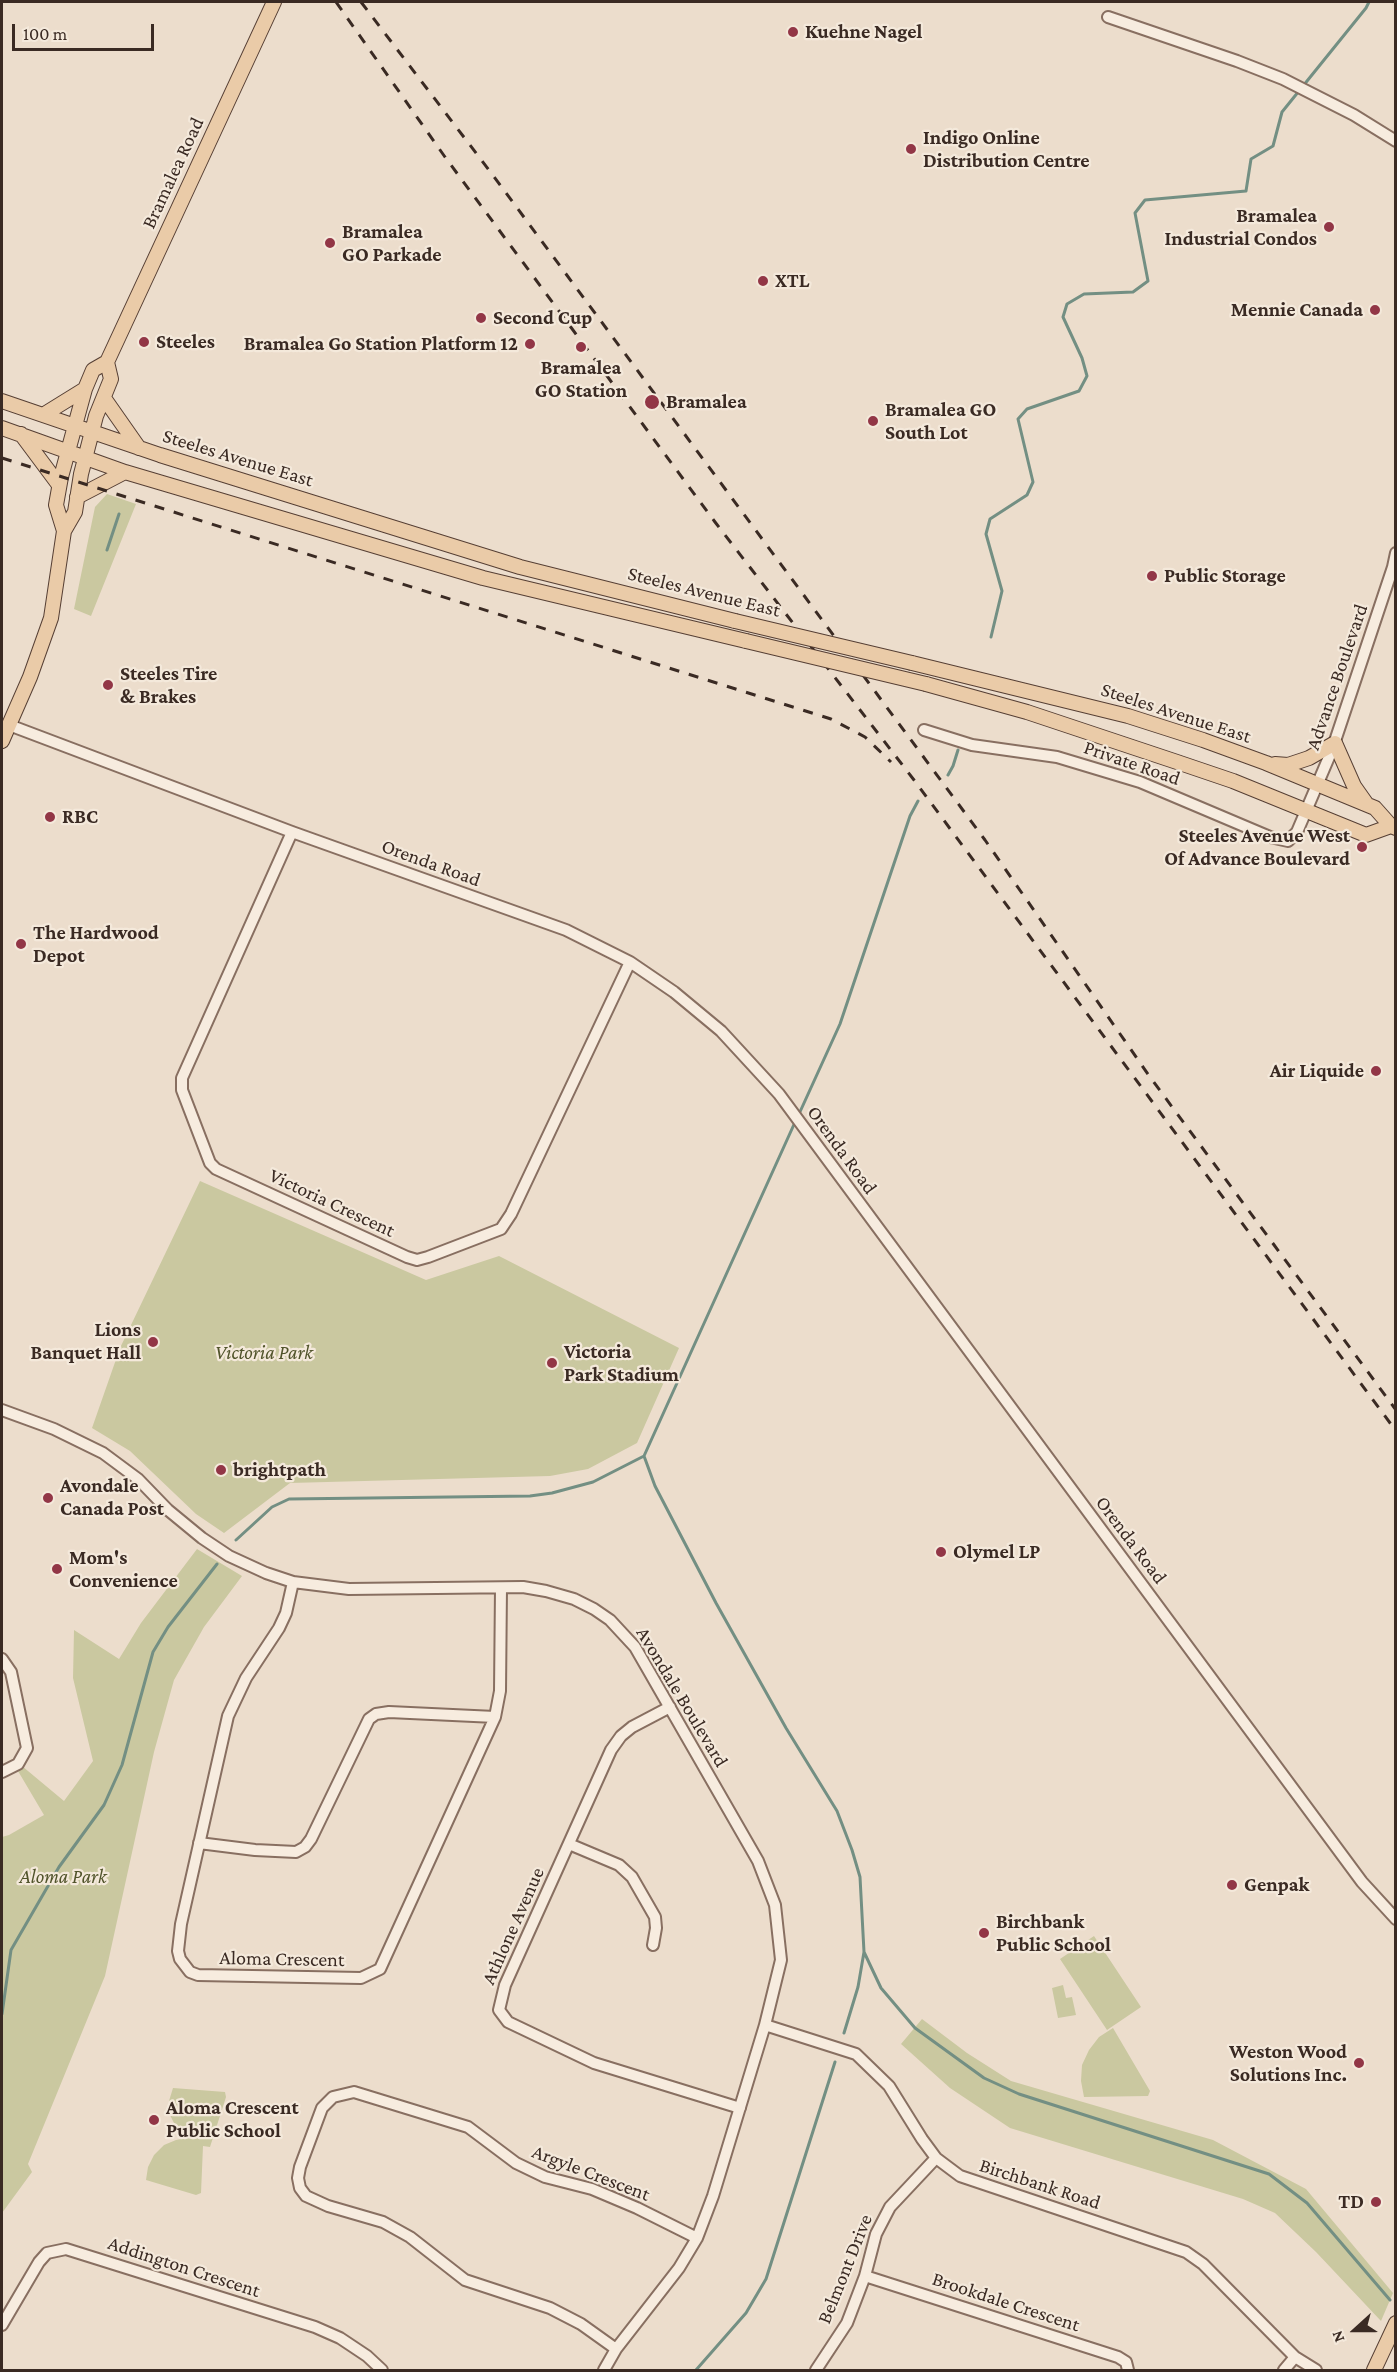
<!DOCTYPE html>
<html>
<head>
<meta charset="utf-8">
<style>
  body { margin:0 }
  #map { position:relative; width:1397px; height:2372px; overflow:hidden; background:#ecddcc; font-family:"Crimson Pro",serif }
  canvas { display:block }
  .frame { position:absolute; inset:0; border:3px solid #3a2a23; pointer-events:none }
  .north { position:absolute; left:1325px; top:2300px; width:60px; height:60px; -webkit-text-stroke:4px #f4e9db; paint-order:stroke; rotate:249deg; font-size:16px; font-weight:700; line-height:24px; text-align:center; color:#3a2a23 }
  .north::after { content:''; display:block; margin:auto; width:21px; height:27px; background:#3a2a23; clip-path:polygon(50% 0,100% 100%,50% 72%,0 100%) }
  .scale { position:absolute; left:12px; top:24px; width:142px; height:27px; box-sizing:border-box; border:3px solid #3a2a23; border-top:0; padding-left:8px; font-size:18px; line-height:21px; white-space:nowrap; color:#3a2a23; -webkit-text-stroke:4px #f4e9db; paint-order:stroke }
</style>
</head>
<body>
<div id="map">
<canvas width="1397" height="2372"></canvas>
<div class="frame"></div>
<div class="north">N</div>
<div class="scale">100 m</div>
</div>
<script>
const ctx = document.querySelector('canvas').getContext('2d');
ctx.lineJoin = 'round';
function fill(path, color) { ctx.fillStyle = color; ctx.fill(path, 'evenodd'); }
const poly = rows => new Path2D(rows.map(r => 'M' + r).join(''));
function stroke(path, color, width, dash) { ctx.strokeStyle = color; ctx.lineWidth = width; ctx.lineCap = dash ? 'butt' : 'round'; ctx.setLineDash(dash || []); ctx.stroke(path); }
function label(font, color, halo, rows, align = 'center') {
  ctx.font = font + ' "Crimson Pro",serif'; ctx.lineWidth = 4.5; ctx.setLineDash([]); ctx.textBaseline = 'middle'; ctx.strokeStyle = halo; ctx.fillStyle = color; for (const [text, x, y, turn = 0] of rows) {
    ctx.save(); ctx.translate(x, y); ctx.rotate((+turn || 0) * Math.PI / 180); ctx.textAlign = isNaN(turn) ? turn : align; if (halo) ctx.strokeText(text, 0, 0); ctx.fillText(text, 0, 0); ctx.restore();
  }
}
fill(poly([
  [107,494,136,504,91,616,74,609,95,507],
  [200,1181,426,1280,499,1256,679,1348,637,1443,588,1469,550,1476,290,1483,224,1533,196,1514,130,1451,92,1428,120,1348],
  [197,1549,242,1576,204,1627,174,1680,154,1752,105,1976,28,2164,32,2172,2,2213,2,1837,9,1835,44,1815,18,1771,22,1766,64,1801,93,1761,73,1678,74,1630,119,1659,141,1623],
  [1094,1936,1141,2007,1107,2030,1060,1959],
  [1063,1985,1066,1998,1072,1997,1076,2015,1058,2018,1052,1988],
  [922,2019,967,2053,1011,2081,1213,2140,1306,2189,1393,2293,1381,2321,1316,2252,1275,2213,1243,2199,1010,2128,950,2088,901,2044],
  [1113,2028,1150,2091,1148,2096,1084,2097,1081,2081,1082,2065,1089,2050,1099,2037],
  [173,2088,225,2092,226,2097,210,2147,203,2146,201,2193,196,2195,146,2180,148,2167,154,2155,164,2145,176,2140,186,2138,176,2127,170,2115,169,2101]
]), '#cac8a0');
stroke(poly([
  [107,550,119,514],
  [991,637,1002,591,986,534,990,519,1027,495,1033,482,1018,419,1027,409,1079,391,1087,376,1082,358,1063,317,1067,304,1084,294,1133,292,1148,281,1135,213,1145,200,1246,191,1251,159,1273,146,1282,112,1366,8,1369,2],
  [948,775,953,766,958,750],
  [799,1114,840,1024,910,816,918,801],
  [644,1456,655,1486,716,1603,786,1728,837,1811,852,1850,860,1877,864,1952,858,1987,844,2033],
  [236,1540,272,1507,289,1499,530,1496,552,1493,593,1482,644,1456,796,1120],
  [864,1952,881,1988,915,2028,984,2078,1019,2094,1269,2174,1307,2203,1390,2300],
  [2,2014,11,1950,59,1867,104,1805,122,1765,153,1652,168,1627,217,1564],
  [696,2370,746,2313,766,2279,835,2062]
]), '#738f83', 3);
const minor = poly([
  [1108,17,1237,61,1283,79,1354,115,1396,141],
  [9,725,292,832,566,930,630,962,674,992,721,1031,779,1094,1362,1882,1396,1919],
  [924,730,972,745,1057,757,1140,782,1270,837,1288,841,1297,832,1332,750,1393,567,1396,553],
  [292,832,182,1078,182,1090,210,1163,216,1169,407,1257,417,1260,428,1257,501,1229,511,1214,630,962],
  [2,1410,54,1429,103,1453,138,1479,168,1510,202,1538,229,1556,266,1573,293,1582,349,1589,523,1587,546,1591,574,1599,594,1609,610,1620,635,1647,758,1861,775,1905,781,1960,765,2025,713,2196,697,2238,679,2268,616,2349,604,2370],
  [293,1582,286,1613,279,1628,246,1678,228,1716,181,1924,178,1951,180,1959,190,1972,198,1975,361,1978,380,1969,495,1717,500,1691,501,1588],
  [2,1659,11,1672,27,1748,18,1764,2,1772],
  [670,1707,632,1727,621,1736,611,1750,505,1985,499,2010,508,2022,594,2063,740,2108],
  [199,1843,255,1850,296,1852,305,1847,311,1839,369,1719,376,1714,389,1712,495,1717],
  [569,1844,619,1865,632,1877,655,1917,656,1928,653,1945],
  [765,2025,856,2054,889,2086,922,2139,936,2158,960,2176,1186,2252,1203,2264,1295,2357,1316,2370],
  [865,2276,1118,2357,1126,2362,1128,2370],
  [2,2325,39,2262,47,2253,66,2249,315,2327,340,2338,367,2356,382,2370],
  [616,2349,581,2324,550,2308,465,2280,410,2237,383,2222,328,2206,306,2196,300,2188,298,2178,300,2167,322,2108,333,2097,354,2092,468,2127,516,2163,545,2177,592,2189,637,2208,697,2238],
  [816,2370,847,2323,865,2276,876,2234,890,2207,936,2158],
  [1284,2370,1295,2357]
]);
const major = poly([
  [104,398,139,448],
  [2,401,160,455,520,567,735,621],
  [43,415,85,389],
  [2,428,125,472,483,578,746,641],
  [21,434,59,485],
  [77,497,125,472],
  [64,531,56,505,61,477,85,389,93,370,107,362],
  [912,663,1128,716,1203,740,1266,763,1375,808,1391,826,1396,828],
  [926,684,1027,712,1177,762,1233,781,1366,835,1391,826],
  [2,741,30,677,51,618,64,531,75,512,81,474,96,416,111,379,107,362,274,2],
  [1275,764,1288,765,1309,758,1335,743,1354,786,1366,803],
  [1374,2370,1396,2323]
]);
stroke(minor, '#886f61', 14);
stroke(major, '#563f34', 16);
stroke(minor, '#f7ecdf', 10);
stroke(major, '#eacba8', 14);
stroke(poly([
  [336,2,445,157,715,522,914,780,1396,1431],
  [361,2,492,174,985,840,1150,1077,1396,1410],
  [2,458,831,719,865,737,891,762]
]), '#3a2a23', 3, [10, 10]);
const majorBridge = poly([
  [735,621,912,663],
  [746,641,926,684]
]);
stroke(majorBridge, '#563f34', 16, []);
stroke(majorBridge, '#eacba8', 14);
for (const [x, y, r, color] of [
  [793,32,6,"#923646"],
  [911,149,6,"#923646"],
  [1329,227,6,"#923646"],
  [330,243,6,"#923646"],
  [763,281,6,"#923646"],
  [1375,310,6,"#923646"],
  [481,318,6,"#923646"],
  [144,342,6,"#923646"],
  [530,344,6,"#923646"],
  [581,347,6,"#923646"],
  [652,402,8,"#923646"],
  [873,421,6,"#923646"],
  [1152,576,6,"#923646"],
  [108,685,6,"#923646"],
  [50,817,6,"#923646"],
  [1362,847,6,"#923646"],
  [21,944,6,"#923646"],
  [1376,1071,6,"#923646"],
  [153,1342,6,"#923646"],
  [552,1363,6,"#923646"],
  [221,1470,6,"#923646"],
  [48,1498,6,"#923646"],
  [941,1552,6,"#923646"],
  [57,1569,6,"#923646"],
  [1232,1885,6,"#923646"],
  [984,1933,6,"#923646"],
  [1359,2063,6,"#923646"],
  [154,2120,6,"#923646"],
  [1376,2202,6,"#923646"]
]) { const dot = new Path2D(); dot.arc(x, y, r, 0, 2 * Math.PI); ctx.fillStyle = color; ctx.fill(dot); stroke(dot, '#f4e9db', 2); }
label('bold 20px', '#3a2a23', '#f4e9db', [
  ["Kuehne Nagel",805,32],
  ["Indigo Online",923,138],
  ["Distribution Centre",923,161],
  ["Bramalea",1317,216,"right"],
  ["Industrial Condos",1317,239,"right"],
  ["Bramalea",342,232],
  ["GO Parkade",342,255],
  ["XTL",775,281],
  ["Mennie Canada",1363,310,"right"],
  ["Second Cup",493,318],
  ["Steeles",156,342],
  ["Bramalea Go Station Platform 12",518,344,"right"],
  ["Bramalea",581,368,"center"],
  ["GO Station",581,391,"center"],
  ["Bramalea",666,402],
  ["Bramalea GO",885,410],
  ["South Lot",885,433],
  ["Public Storage",1164,576],
  ["Steeles Tire",120,674],
  ["& Brakes",120,697],
  ["RBC",62,817],
  ["Steeles Avenue West",1350,836,"right"],
  ["Of Advance Boulevard",1350,859,"right"],
  ["The Hardwood",33,933],
  ["Depot",33,956],
  ["Air Liquide",1364,1071,"right"],
  ["Lions",141,1330,"right"],
  ["Banquet Hall",141,1353,"right"],
  ["Victoria",564,1352],
  ["Park Stadium",564,1375],
  ["brightpath",233,1470],
  ["Avondale",60,1486],
  ["Canada Post",60,1509],
  ["Olymel LP",953,1552],
  ["Mom's",69,1558],
  ["Convenience",69,1581],
  ["Genpak",1244,1885],
  ["Birchbank",996,1922],
  ["Public School",996,1945],
  ["Weston Wood",1347,2052,"right"],
  ["Solutions Inc.",1347,2075,"right"],
  ["Aloma Crescent",166,2108],
  ["Public School",166,2131],
  ["TD",1364,2202,"right"]
], 'left');
label('20px', '#3a2a23', '#f4e9db', [
  ["Bramalea Road",173,173,-65],
  ["Steeles Avenue East",238,458,17],
  ["Steeles Avenue East",704,592,14],
  ["Advance Boulevard",1337,677,-71],
  ["Steeles Avenue East",1176,713,18],
  ["Private Road",1132,763,19],
  ["Orenda Road",431,863,20],
  ["Orenda Road",842,1150,54],
  ["Victoria Crescent",332,1203,25],
  ["Orenda Road",1131,1540,53],
  ["Avondale Boulevard",682,1697,59],
  ["Athlone Avenue",513,1926,-66],
  ["Aloma Crescent",282,1959,1],
  ["Argyle Crescent",591,2173,21],
  ["Birchbank Road",1040,2184,18],
  ["Addington Crescent",184,2267,18],
  ["Belmont Drive",845,2269,-68],
  ["Brookdale Crescent",1006,2302,18]
]);
label('italic 20px', '#51542b', '#f4e9db', [
  ["Victoria Park",264,1353],
  ["Aloma Park",63,1877]
]);
</script>
</body>
</html>
